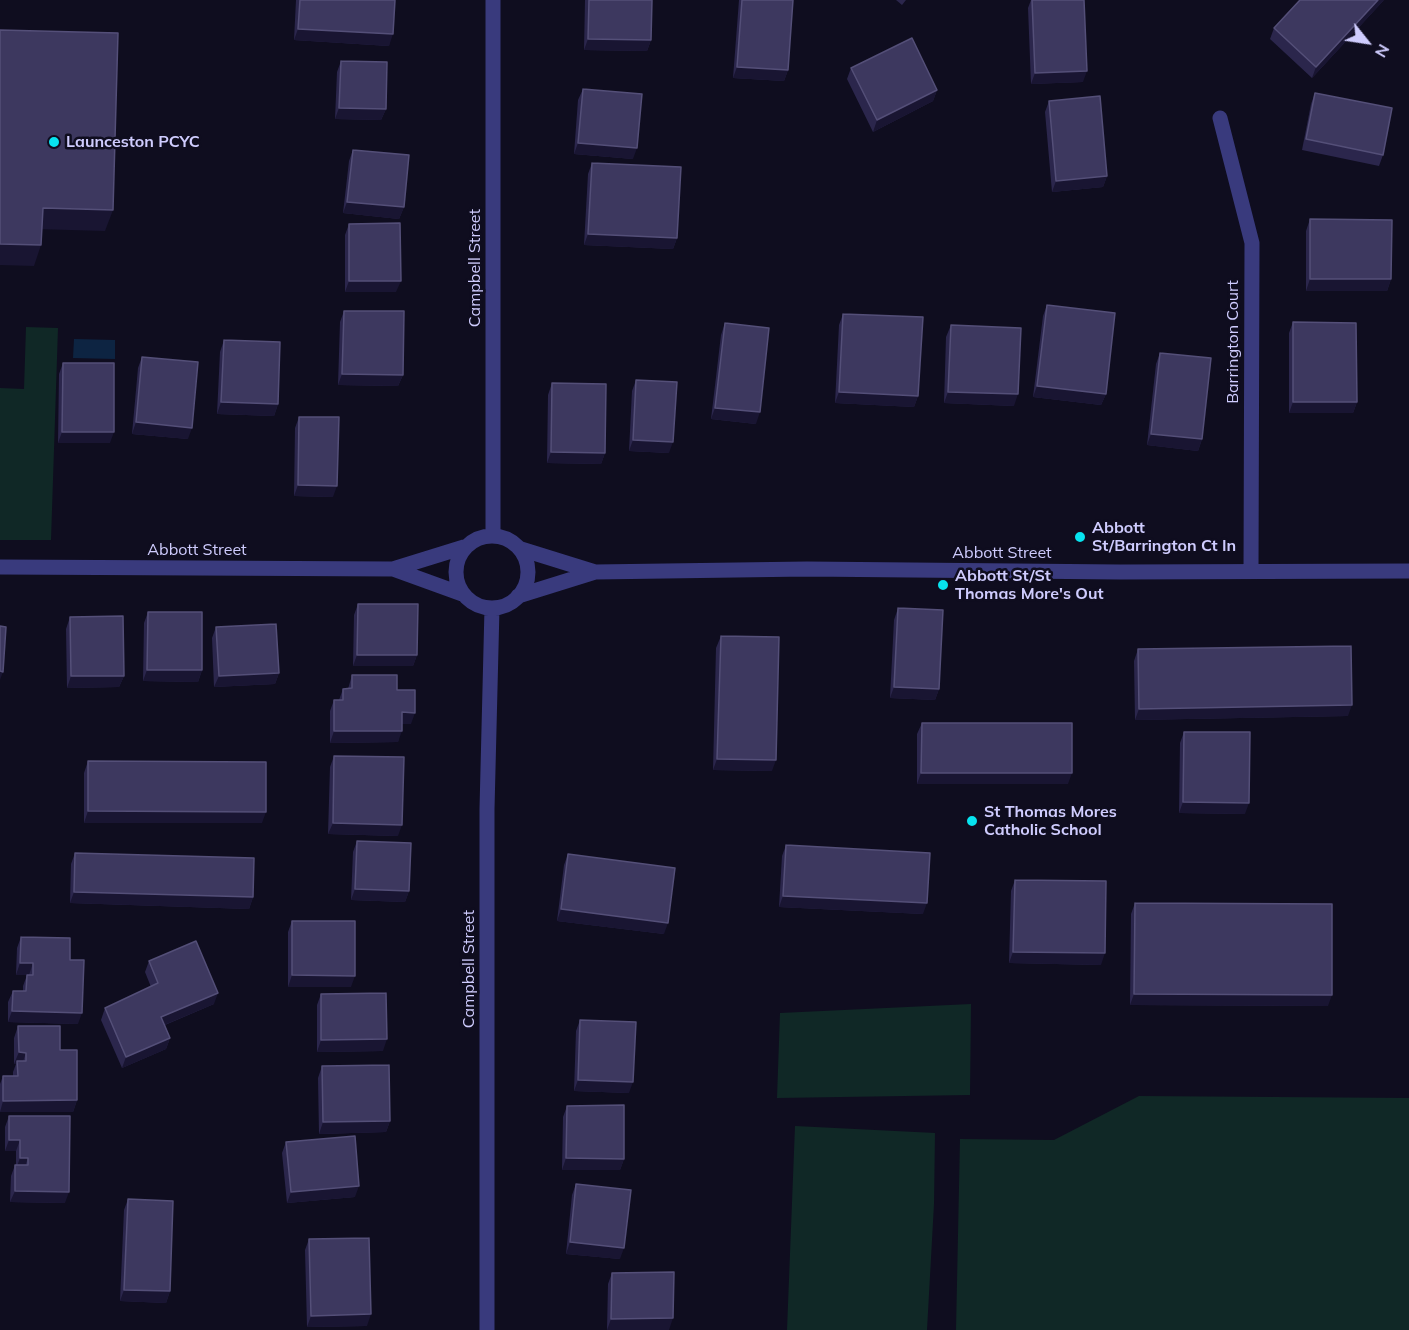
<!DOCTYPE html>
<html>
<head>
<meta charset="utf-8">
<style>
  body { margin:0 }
  #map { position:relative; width:1409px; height:1330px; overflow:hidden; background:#0f0d1f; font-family:Mulish,sans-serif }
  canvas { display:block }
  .north { position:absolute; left:1337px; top:12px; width:60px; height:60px; -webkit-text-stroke:4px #0f0d1f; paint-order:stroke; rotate:120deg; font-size:16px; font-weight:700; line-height:24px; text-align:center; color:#cfccfe }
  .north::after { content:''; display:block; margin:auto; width:21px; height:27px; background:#cfccfe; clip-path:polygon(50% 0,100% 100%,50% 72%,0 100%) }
</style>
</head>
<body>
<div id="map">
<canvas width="1409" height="1330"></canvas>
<div class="north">N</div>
</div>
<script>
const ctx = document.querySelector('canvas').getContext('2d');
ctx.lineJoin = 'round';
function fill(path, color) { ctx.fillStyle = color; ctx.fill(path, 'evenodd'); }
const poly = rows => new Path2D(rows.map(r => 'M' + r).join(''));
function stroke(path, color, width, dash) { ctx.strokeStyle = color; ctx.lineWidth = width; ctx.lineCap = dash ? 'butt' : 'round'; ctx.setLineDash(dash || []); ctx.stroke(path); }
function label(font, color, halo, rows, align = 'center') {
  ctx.font = font + ' Mulish,sans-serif'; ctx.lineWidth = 5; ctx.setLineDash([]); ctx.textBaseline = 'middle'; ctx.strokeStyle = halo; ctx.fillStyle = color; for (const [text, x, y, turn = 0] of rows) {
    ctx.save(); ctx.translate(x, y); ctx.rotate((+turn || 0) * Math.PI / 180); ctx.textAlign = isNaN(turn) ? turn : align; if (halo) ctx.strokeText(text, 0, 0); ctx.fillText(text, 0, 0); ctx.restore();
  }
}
fill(poly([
  [26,327,58,328,51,540,0,540,0,388,24,389],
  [971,1004,970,1095,777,1098,780,1013],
  [1139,1096,1409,1098,1409,1330,956,1330,960,1139,1054,1140],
  [795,1126,935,1133,934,1204,927,1330,787,1330]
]), '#102826');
fill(poly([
  [74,339,115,340,115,359,73,358]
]), '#0d2442');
stroke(poly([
  [493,0,493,536],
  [1220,118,1252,243,1251,571],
  '456 572a36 36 0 1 1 72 0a36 36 0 1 1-72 0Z',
  [521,549,595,572],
  [0,567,393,569,464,547],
  [393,569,462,594],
  [518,596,595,572,807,569,1120,572,1409,571],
  [487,1330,487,809,492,608]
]), '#393a7d', 15);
fill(poly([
  [296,0,395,0,389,46,294,40],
  [585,0,652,0,651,40,647,51,584,50],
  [739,0,793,0,788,70,784,81,733,78],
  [896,0,906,0,902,5],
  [1031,0,1084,0,1083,82,1031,84,1028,8],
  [1384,0,1312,78,1270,39,1274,28],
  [341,61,386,109,381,120,335,119,337,72],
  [851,68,937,90,933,101,873,132,847,79],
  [583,89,633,159,574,154,578,100],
  [1315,93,1383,155,1379,166,1302,150,1311,104],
  [1049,101,1107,176,1103,187,1052,192,1045,112],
  [353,150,404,207,399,219,343,213,349,161],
  [592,163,677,238,673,249,584,245,588,174],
  [1310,219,1391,279,1387,291,1306,291,1306,231],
  [349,224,396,292,345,292,345,235],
  [1047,305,1106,394,1101,405,1033,397,1043,316],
  [344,311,403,375,398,386,338,385,340,322],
  [843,314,918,396,914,407,835,403,839,325],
  [1293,322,1357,402,1353,413,1289,413,1289,333],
  [725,323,756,424,711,419,721,335],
  [951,325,1014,406,944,403,946,337],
  [224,340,278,404,274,416,217,414,220,352],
  [1160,353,1202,439,1198,451,1147,445,1156,364],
  [142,357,188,439,132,434,138,368],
  [63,363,110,443,58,443,59,374],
  [636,380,669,453,629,451,632,391],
  [552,383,605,453,601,464,547,463,548,395],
  [299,417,333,497,294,496,295,428],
  [358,604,417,655,413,666,353,666,354,615],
  [898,608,939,689,935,700,890,698,894,620],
  [148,612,202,670,198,682,143,681,144,623],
  [70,617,124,676,119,687,67,688,66,629],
  [216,627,279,673,275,684,214,687,212,638],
  [721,636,772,771,713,770,716,648],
  [1138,649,1348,716,1135,720,1134,661],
  [352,675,397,690,411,724,402,724,398,742,330,743,330,711,334,700,339,700,343,689,348,689],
  [922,723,1068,784,917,784,917,734],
  [1184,732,1245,814,1179,813,1180,743],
  [334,756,398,836,328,834,330,767],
  [88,761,262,823,84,823,84,773],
  [357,841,409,891,405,902,351,900,353,852],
  [786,845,923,914,779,907,782,856],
  [75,853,253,897,249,909,70,903,71,864],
  [568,854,664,934,557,921,564,865],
  [1015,880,1101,965,1009,963,1011,891],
  [1135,903,1328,1006,1130,1005,1131,914],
  [292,921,351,987,288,987,288,932],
  [21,937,70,960,78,1024,8,1022,8,1002,13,991,23,991,23,986,27,975,29,975,16,975,17,948],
  [149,961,214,1004,165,1025,170,1038,166,1049,122,1068,101,1020,105,1008,151,987,145,972],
  [321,994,383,1051,317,1052,317,1005],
  [580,1020,629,1093,574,1091,576,1031],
  [18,1026,60,1050,77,1100,73,1112,0,1112,0,1084,3,1076,13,1076,13,1072,16,1064,14,1064,14,1038],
  [322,1066,390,1121,386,1132,319,1134,318,1078],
  [567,1106,624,1159,620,1170,562,1170,563,1117],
  [9,1116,65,1203,10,1202,11,1176,15,1165,16,1165,16,1151,5,1151,5,1127],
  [286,1142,355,1197,287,1203,282,1153],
  [576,1184,620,1259,566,1254,572,1195],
  [128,1199,170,1291,166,1303,120,1301,124,1210],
  [309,1239,367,1326,307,1327,305,1250],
  [612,1273,669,1330,607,1330,608,1284]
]), '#2b264c');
fill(poly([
  [1378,0,1384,0,1312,78,1316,67],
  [298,29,393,34,389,46,294,40],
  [588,39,651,40,647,51,584,50],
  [737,67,788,70,784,81,733,78],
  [1087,71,1083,82,1031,84,1035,73],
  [937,90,933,101,873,132,877,120],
  [339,108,386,109,381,120,335,119],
  [578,143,637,148,633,159,574,154],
  [1107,176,1103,187,1052,192,1056,181],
  [347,202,404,207,399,219,343,213],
  [43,208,113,210,105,231,35,229],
  [588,234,677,238,673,249,584,245],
  [0,244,41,245,34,266,0,265],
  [1310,279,1391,279,1387,291,1306,291],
  [349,281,401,281,396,292,345,292],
  [342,374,403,375,398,386,338,385],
  [1037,386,1106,394,1101,405,1033,397],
  [839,392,918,396,914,407,835,403],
  [948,392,1018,394,1014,406,944,403],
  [221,402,278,404,274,416,217,414],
  [1293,402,1357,402,1353,413,1289,413],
  [715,408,760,412,756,424,711,419],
  [136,422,192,428,188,439,132,434],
  [62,432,114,432,110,443,58,443],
  [1151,434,1202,439,1198,451,1147,445],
  [633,440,673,442,669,453,629,451],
  [551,452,605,453,601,464,547,463],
  [298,485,337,486,333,497,294,496],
  [357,655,417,655,413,666,353,666],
  [147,670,202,670,198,682,143,681],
  [0,671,3,672,0,680],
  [279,673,275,684,214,687,219,676],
  [71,676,124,676,119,687,67,688],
  [894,687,939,689,935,700,890,698],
  [1352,705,1348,716,1135,720,1139,709],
  [402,712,415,713,411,724,398,724],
  [334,731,402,731,398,742,330,743],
  [717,759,776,760,772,771,713,770],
  [921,773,1072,773,1068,784,917,784],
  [1183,802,1249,803,1245,814,1179,813],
  [88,811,266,812,262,823,84,823],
  [333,823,402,825,398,836,328,834],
  [355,889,409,891,405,902,351,900],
  [74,892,253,897,249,909,70,903],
  [783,896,927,903,923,914,779,907],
  [561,909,668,923,664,934,557,921],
  [1013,952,1105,953,1101,965,1009,963],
  [20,963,33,963,29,975,16,975],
  [292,975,355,976,351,987,288,987],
  [218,993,214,1004,157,1028,161,1017],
  [1134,994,1332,995,1328,1006,1130,1005],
  [12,1011,82,1013,78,1024,8,1022],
  [170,1038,166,1049,122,1068,126,1057],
  [387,1039,383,1051,317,1052,321,1040],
  [19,1052,26,1053,22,1064,17,1061,16,1064,14,1064],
  [578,1080,633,1082,629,1093,574,1091],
  [77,1100,73,1112,0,1112,3,1101],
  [390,1121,386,1132,319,1134,323,1122],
  [9,1140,20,1140,16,1151,5,1151],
  [20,1158,28,1158,24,1169,16,1169],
  [566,1158,624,1159,620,1170,562,1170],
  [359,1186,355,1197,287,1203,291,1192],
  [15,1191,69,1192,65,1203,10,1202],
  [570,1242,624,1248,620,1259,566,1254],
  [124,1290,170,1291,166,1303,120,1301],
  [371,1314,367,1326,307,1327,311,1316],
  [673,1318,669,1330,607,1330,611,1319]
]), '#191532');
const building = poly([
  [300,0,395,0,393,34,298,29,300,0],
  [589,0,652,0,651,40,588,39,589,0],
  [742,0,793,0,788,70,737,67,742,0],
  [1032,0,1084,0,1087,71,1035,73,1032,0],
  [1300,0,1378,0,1316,67,1274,28,1300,0],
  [0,30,118,33,113,210,43,208,41,245,0,244,0,30],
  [912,38,937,90,877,120,851,68,912,38],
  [341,61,387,62,386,109,339,108,341,61],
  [583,89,642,94,637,148,578,143,583,89],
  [1315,93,1392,108,1383,155,1306,139,1315,93],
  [1100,96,1107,176,1056,181,1049,101,1100,96],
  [353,150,409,155,404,207,347,202,353,150],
  [592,163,681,167,677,238,588,234,592,163],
  [1310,219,1392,220,1391,279,1310,279,1310,219],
  [400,223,401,281,349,281,349,224,400,223],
  [1047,305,1115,313,1106,394,1037,386,1047,305],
  [344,311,404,311,403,375,342,374,344,311],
  [843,314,923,317,918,396,839,392,843,314],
  [1293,322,1356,323,1357,402,1293,402,1293,322],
  [725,323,769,328,760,412,715,408,725,323],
  [951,325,1021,328,1018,394,948,392,951,325],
  [224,340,280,342,278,404,221,402,224,340],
  [1160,353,1211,358,1202,439,1151,434,1160,353],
  [142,357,198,362,192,428,136,422,142,357],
  [63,363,114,363,114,432,62,432,63,363],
  [636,380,677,382,673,442,633,440,636,380],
  [552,383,606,384,605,453,551,452,552,383],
  [299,417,339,417,337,486,298,485,299,417],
  [358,604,418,604,417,655,357,655,358,604],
  [898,608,943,610,939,689,894,687,898,608],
  [148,612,202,612,202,670,147,670,148,612],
  [123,616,124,676,71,676,70,617,123,616],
  [276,624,279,673,219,676,216,627,276,624],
  [0,626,6,627,3,672,0,671,0,626],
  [721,636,779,637,776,760,717,759,721,636],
  [1351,646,1352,705,1139,709,1138,649,1351,646],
  [352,675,397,675,397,690,415,690,415,713,402,712,402,731,334,731,334,700,343,700,343,689,352,688,352,675],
  [922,723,1072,723,1072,773,921,773,922,723],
  [1184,732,1250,732,1249,803,1183,802,1184,732],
  [334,756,404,757,402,825,333,823,334,756],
  [88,761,266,762,266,812,88,811,88,761],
  [357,841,411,843,409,891,355,889,357,841],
  [786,845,930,853,927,903,783,896,786,845],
  [75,853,254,858,253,897,74,892,75,853],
  [568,854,675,868,668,923,561,909,568,854],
  [1015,880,1106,881,1105,953,1013,952,1015,880],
  [1135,903,1332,904,1332,995,1134,994,1135,903],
  [292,921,355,921,355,976,292,975,292,921],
  [21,937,70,938,70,960,84,960,82,1013,12,1011,13,991,26,991,27,975,33,975,33,963,20,963,21,937],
  [196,941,218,993,161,1017,170,1038,126,1057,105,1008,158,983,149,961,196,941],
  [386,993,387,1039,321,1040,321,994,386,993],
  [580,1020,636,1022,633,1082,578,1080,580,1020],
  [18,1026,60,1026,60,1050,77,1050,77,1100,3,1101,3,1076,18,1076,17,1061,26,1061,26,1053,19,1052,18,1026],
  [389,1065,390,1121,323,1122,322,1066,389,1065],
  [624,1105,624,1159,566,1158,567,1106,624,1105],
  [9,1116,70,1116,69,1192,15,1191,15,1165,28,1165,28,1158,20,1158,20,1140,9,1140,9,1116],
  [355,1136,359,1186,291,1192,286,1142,355,1136],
  [576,1184,631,1190,624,1248,570,1242,576,1184],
  [128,1199,173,1201,170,1291,124,1290,128,1199],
  [369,1238,371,1314,311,1316,309,1239,369,1238],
  [674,1272,673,1318,611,1319,612,1273,674,1272]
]);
fill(building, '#3d385f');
stroke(building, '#544f78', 1.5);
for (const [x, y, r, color] of [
  [54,142,6,"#07e3ef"],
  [1080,537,6,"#07e3ef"],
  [943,585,6,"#07e3ef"],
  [972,821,6,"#07e3ef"]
]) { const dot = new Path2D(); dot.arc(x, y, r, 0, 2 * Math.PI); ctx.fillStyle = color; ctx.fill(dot); stroke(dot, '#0f0d1f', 2); }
label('bold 16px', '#cfccfe', '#0f0d1f', [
  ["Launceston PCYC",66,142],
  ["Abbott",1092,528],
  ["St/Barrington Ct In",1092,546],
  ["Abbott St/St",955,576],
  ["Thomas More's Out",955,594],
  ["St Thomas Mores",984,812],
  ["Catholic School",984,830]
], 'left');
label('16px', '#cfccfe', '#0f0d1f', [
  ["Campbell Street",475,268,-90],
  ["Barrington Court",1233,342,-90],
  ["Abbott Street",197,550],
  ["Abbott Street",1002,553],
  ["Campbell Street",469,969,-90]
]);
</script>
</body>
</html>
